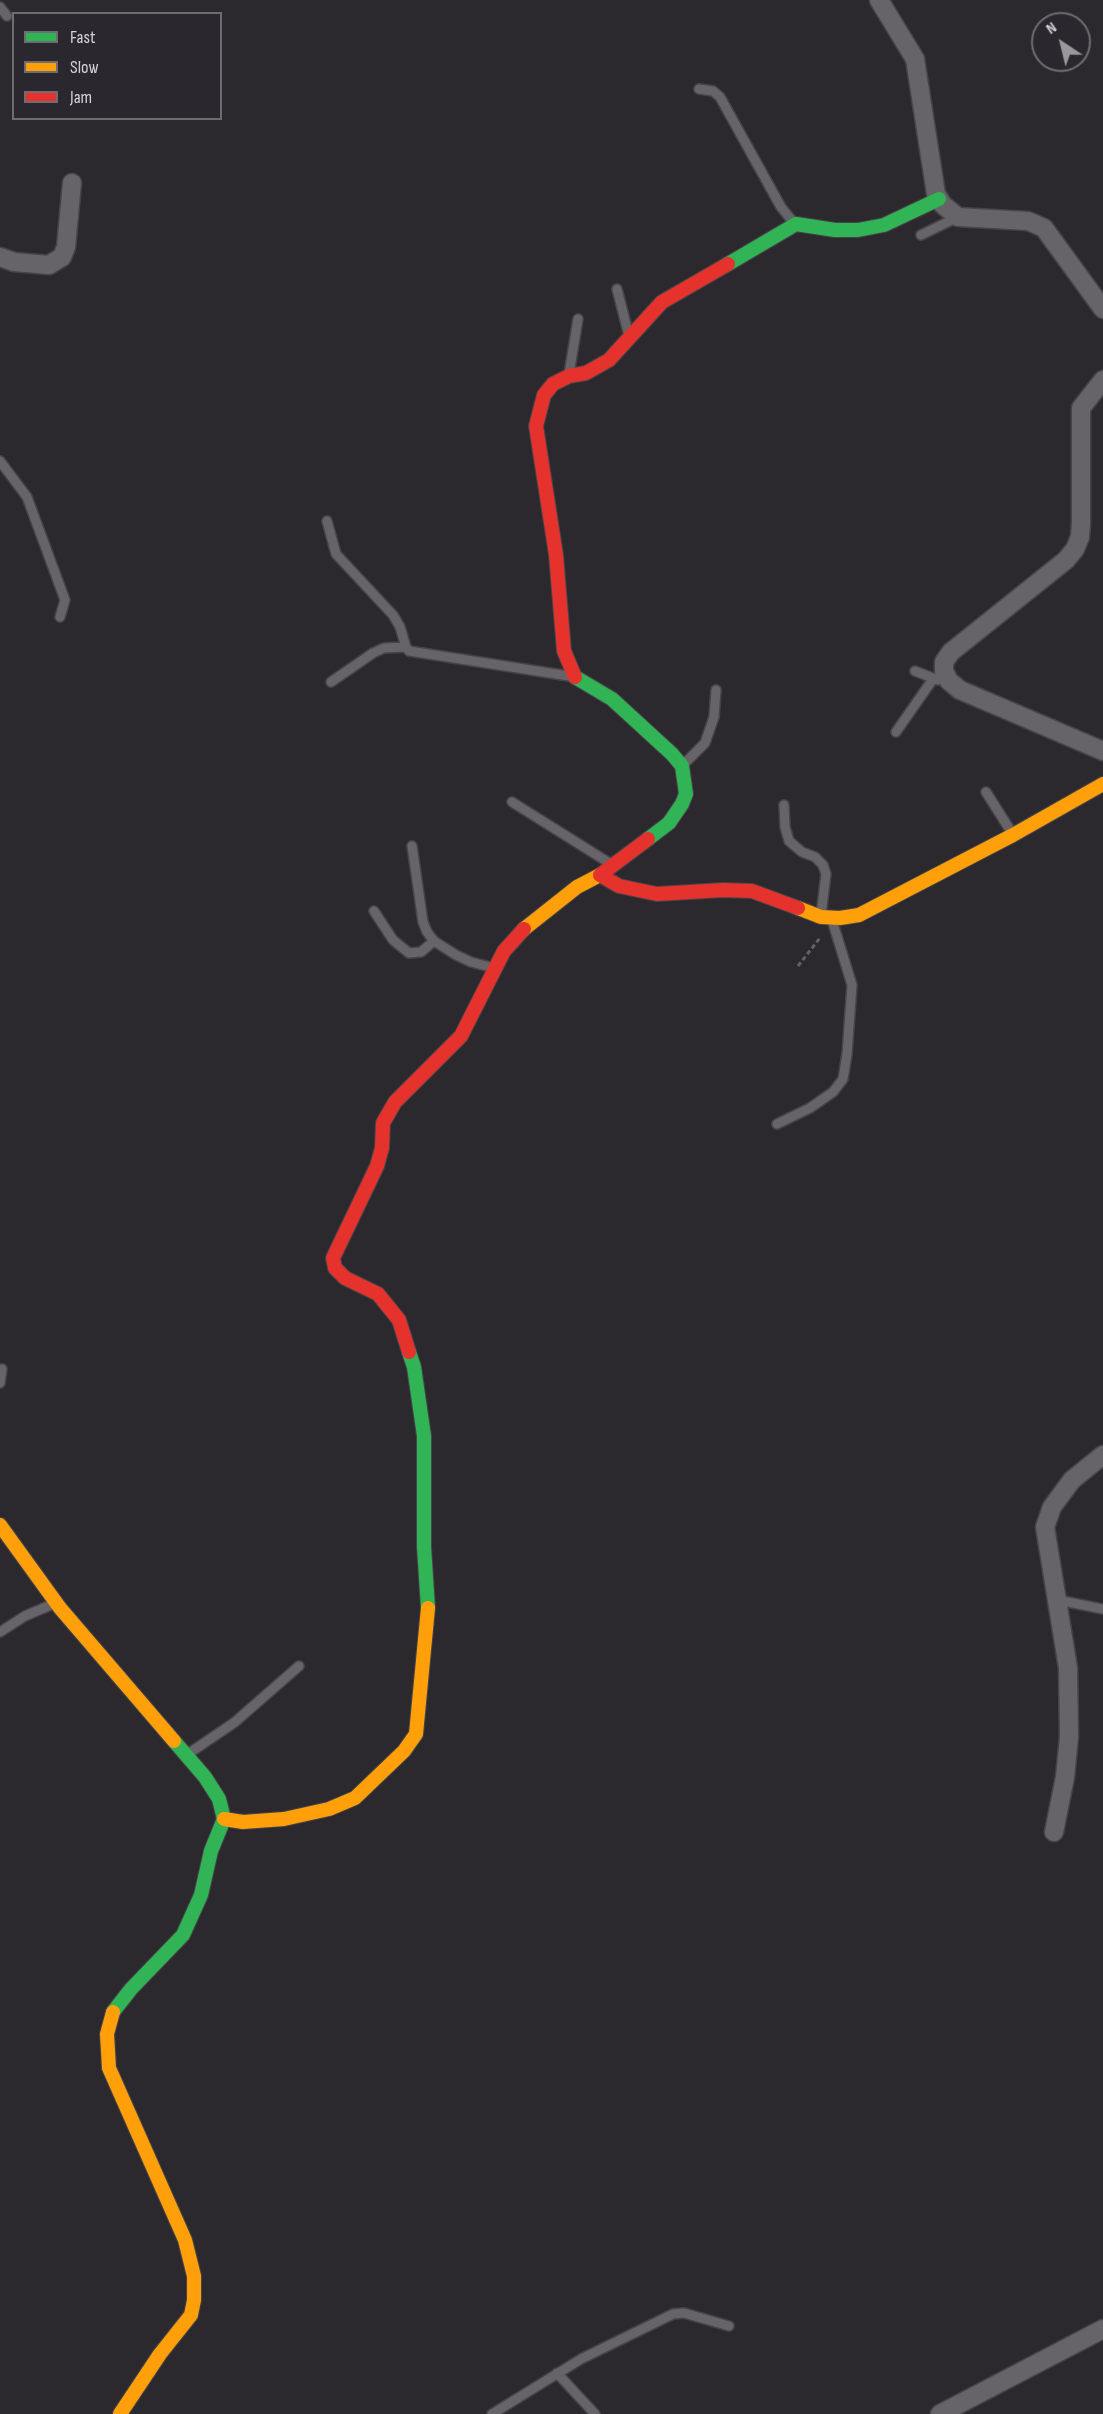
<!DOCTYPE html>
<html>
<head>
<meta charset="utf-8">
<style>
  body { margin:0 }
  #map { position:relative; width:1103px; height:2414px; overflow:hidden; background:#2b292d; font-family:"Sofia Sans Condensed",sans-serif }
  canvas { display:block }
  .legend { position:absolute; left:12px; top:12px; width:210px; height:108px; box-sizing:border-box; background:#2a272f; border:2px solid #6e6b73; margin:0; padding:8px 10px; list-style:none; font-size:18px; color:#d4d2d8 }
  .legend li { display:flex; align-items:center; gap:12px; height:30px }
  .legend b { width:30px; border:2px solid #6e6b73 }
  .north { position:absolute; left:1031px; top:12px; width:60px; height:60px; box-sizing:border-box; background:#2a272f; border:2px solid #6e6b73; border-radius:50%; rotate:325deg; font-size:16px; font-weight:700; line-height:24px; text-align:center; color:#d4d2d8 }
  .north::after { content:''; display:block; margin:auto; width:21px; height:27px; background:#99979c; clip-path:polygon(50% 0,100% 100%,50% 72%,0 100%) }
</style>
</head>
<body>
<div id="map">
<canvas width="1103" height="2414"></canvas>
<ul class="legend">
<li><b style="height:8px;background:#30b455"></b>Fast</li>
<li><b style="height:8px;background:#ff9f0a"></b>Slow</li>
<li><b style="height:8px;background:#e5322d"></b>Jam</li>
</ul>
<div class="north">N</div>
</div>
<script>
const ctx = document.querySelector('canvas').getContext('2d');
ctx.lineJoin = 'round';
const poly = rows => new Path2D(rows.map(r => 'M' + r).join(''));
function stroke(path, color, width, dash) { ctx.strokeStyle = color; ctx.lineWidth = width; ctx.lineCap = dash ? 'butt' : 'round'; ctx.setLineDash(dash || []); ctx.stroke(path); }
const lane = poly([
  [0,7,7,16],
  [699,89,713,91,720,97,781,207,794,223],
  [921,235,958,217],
  [617,289,628,332],
  [569,374,578,319],
  [0,461,27,497,65,600,60,617],
  [327,521,336,554,393,615,400,627,406,647,409,651,569,676],
  [915,671,938,680],
  [331,682,373,653,384,648,406,647],
  [896,732,933,679],
  [683,765,705,743,714,717,716,690],
  [986,792,1012,833],
  [512,802,611,864],
  [784,805,785,827,789,841,802,852,815,857,823,865,826,874,821,915],
  [412,846,423,922,427,932,434,941,456,955,471,962,494,968],
  [374,911,393,940,409,953,421,952,434,941],
  [777,1124,810,1108,833,1092,843,1079,847,1054,852,985,832,920],
  [0,1383,2,1369],
  [1058,1600,1103,1609],
  [0,1632,25,1616,53,1604],
  [188,1754,235,1722,299,1666],
  [557,2373,595,2414],
  [492,2414,581,2359,673,2314,684,2313,729,2326]
]);
const street = poly([
  [879,0,915,59,936,194,943,205,958,217,1028,221,1044,228,1103,309],
  [0,257,14,262,49,265,62,257,66,247,72,183],
  [1103,380,1081,408,1081,523,1080,537,1075,549,1066,560,951,652,944,662,944,671,949,681,960,690,1103,751],
  [1054,1832,1065,1777,1069,1737,1068,1668,1045,1527,1052,1507,1072,1480,1103,1455],
  [940,2414,1103,2329]
]);
const fast = poly([
  [728,264,796,224,835,230,858,230,884,225,939,199],
  [575,677,612,699,672,754,682,766,686,794,682,804,669,823,648,839],
  [409,1352,414,1367,424,1436,424,1547,428,1608],
  [113,2012,131,1989,183,1935,201,1895,211,1851,224,1819,219,1799,205,1777,174,1741]
]);
const slow = poly([
  [798,908,821,917,840,918,859,915,1013,835,1103,784],
  [524,929,577,887,600,875],
  [0,1525,60,1608,174,1741],
  [224,1819,243,1822,284,1819,329,1809,355,1798,404,1751,416,1734,428,1608],
  [113,2012,107,2034,109,2068,185,2240,194,2276,194,2300,191,2315,160,2354,120,2414]
]);
const jam = poly([
  [575,677,564,651,556,555,536,426,544,395,553,384,569,376,586,373,609,360,662,302,728,264],
  [648,839,600,875,619,886,657,894,723,890,752,891,798,908],
  [409,1352,399,1320,378,1294,345,1278,335,1268,333,1258,377,1166,382,1148,383,1123,395,1102,461,1036,504,951,524,929]
]);
stroke(lane, '#464448', 12);
stroke(street, '#464448', 21);
stroke(fast, '#464448', 16);
stroke(slow, '#464448', 16);
stroke(jam, '#464448', 16);
stroke(poly([
  [798,966,820,938]
]), '#636265', 3, [4.5, 3]);
stroke(lane, '#666468', 9);
stroke(street, '#666468', 18);
stroke(fast, '#30b455', 14);
stroke(slow, '#ff9f0a', 14);
stroke(jam, '#e5322d', 14);
</script>
</body>
</html>
